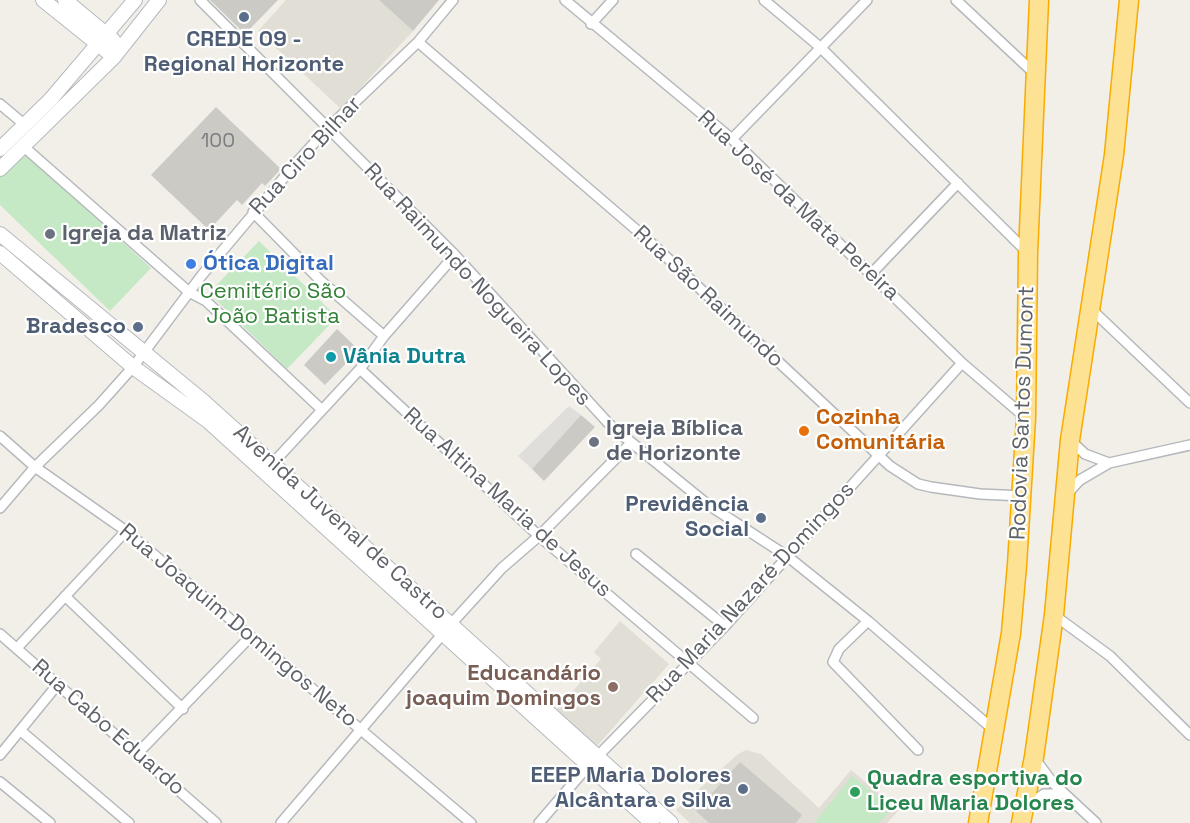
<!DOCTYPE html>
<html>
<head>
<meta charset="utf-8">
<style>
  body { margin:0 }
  canvas { display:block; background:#f1efe8 }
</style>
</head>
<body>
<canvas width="1190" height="823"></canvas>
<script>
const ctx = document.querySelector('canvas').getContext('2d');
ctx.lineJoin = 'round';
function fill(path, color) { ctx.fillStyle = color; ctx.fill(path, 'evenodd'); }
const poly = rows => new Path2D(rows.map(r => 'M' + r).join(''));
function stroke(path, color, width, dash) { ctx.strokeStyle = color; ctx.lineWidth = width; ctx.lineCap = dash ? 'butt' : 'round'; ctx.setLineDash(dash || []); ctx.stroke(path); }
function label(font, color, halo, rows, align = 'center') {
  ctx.font = font + ' "Space Grotesk",sans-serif'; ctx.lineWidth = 4.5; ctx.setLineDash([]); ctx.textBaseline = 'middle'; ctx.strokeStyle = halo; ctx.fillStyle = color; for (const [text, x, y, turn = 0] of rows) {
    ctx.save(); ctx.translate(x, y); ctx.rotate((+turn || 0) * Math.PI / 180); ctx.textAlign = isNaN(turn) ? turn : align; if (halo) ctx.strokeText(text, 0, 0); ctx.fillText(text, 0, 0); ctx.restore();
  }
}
fill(poly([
  [569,406,581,415,532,469,518,456]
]), '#e0deda');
fill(poly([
  [286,0,379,0,413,31,341,109,258,31],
  [620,621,669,664,597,746,556,710,601,659,594,652],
  [746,750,761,754,819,808,851,770,899,810,887,823,690,823,676,810,738,754]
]), '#e1ded6');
fill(poly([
  [26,154,151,268,110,311,0,205,0,177],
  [259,241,337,317,287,369,209,293],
  [852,776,892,808,879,823,814,823]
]), '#c5e8c5');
fill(poly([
  [210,0,278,0,245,34],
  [379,0,439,0,413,31],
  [216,107,281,169,265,186,262,183,242,205,237,200,209,230,151,175],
  [337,329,359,350,325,385,304,365],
  [581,415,595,427,544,481,532,469],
  [740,762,802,815,796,823,709,823,696,811]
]), '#cccac5');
const street = poly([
  [200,0,455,255,610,425,707,504,787,556,868,621,995,731],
  [565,0,732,139,962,363,1026,418],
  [764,0,820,47,1026,251],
  [956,0,1035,74],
  [591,24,613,0],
  [418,42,647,239,890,466,918,484,931,487,980,494,1023,496],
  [0,104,25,125],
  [732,139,867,0],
  [23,146,189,292,206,301,321,409],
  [253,212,321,281,384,336],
  [872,273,958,183],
  [1091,309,1190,403],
  [360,369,539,536,753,718],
  [0,436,35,467,126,531,471,823],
  [1071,441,1085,454,1109,463],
  [273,463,360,369,384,336,455,255],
  [1067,494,1080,480,1109,463,1190,445],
  [0,508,35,467,99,405,133,367,202,275,297,162,327,129,418,42,453,0],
  [636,554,725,626],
  [65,596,183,709],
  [1054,615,1110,656,1190,735],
  [868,621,839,649,833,662,918,750],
  [0,634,216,823],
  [17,648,126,531],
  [21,731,129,823],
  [138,753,250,637],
  [0,755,58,684],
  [1035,759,1053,783,1096,823],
  [0,782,50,823],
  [1027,806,1044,794,1063,794],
  [281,823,452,623,502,568,539,536,631,443],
  [539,823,588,766,725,626,962,363]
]);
const secondary = poly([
  [43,0,114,57],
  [65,0,113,40],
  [0,149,51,99,135,0],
  [0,169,114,57,159,0],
  [0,234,203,401,671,823],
  [0,253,133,367,208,421,652,823]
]);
const highway = poly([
  [978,823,1011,633,1017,565,1026,418,1028,253,1039,0],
  [1021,823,1034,757,1054,615,1070,440,1114,155,1129,0]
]);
stroke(street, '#b5b8bc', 12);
stroke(secondary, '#b6babf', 16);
stroke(highway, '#f9ab00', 21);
stroke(street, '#fff', 9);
stroke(secondary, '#fff', 14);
stroke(highway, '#fde293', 18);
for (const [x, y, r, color] of [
  [244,17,6,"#5c6f8a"],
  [50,234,6,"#6b7280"],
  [191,264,6,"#3f7fe0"],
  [138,327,6,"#5c6f8a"],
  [331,357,6,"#0f9aa8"],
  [804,431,6,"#e8710a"],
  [594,442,6,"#6b7280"],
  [761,518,6,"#5c6f8a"],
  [613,687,6,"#8d6e63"],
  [743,789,6,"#5c6f8a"],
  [855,792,6,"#2e9e5b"]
]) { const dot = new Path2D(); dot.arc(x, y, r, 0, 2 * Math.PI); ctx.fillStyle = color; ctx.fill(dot); stroke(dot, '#fff', 2); }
label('20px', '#7a7d7f', null, [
  ["100",218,142]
]);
label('bold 22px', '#4e5e75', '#fff', [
  ["CREDE 09 -",244,40,"center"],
  ["Regional Horizonte",244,65,"center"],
  ["Bradesco",126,327],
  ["Previdência",749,505],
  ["Social",749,530],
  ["EEEP Maria Dolores",731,776],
  ["Alcântara e Silva",731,801]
], 'right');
label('22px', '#5f6368', '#fff', [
  ["Rua Ciro Bilhar",306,156,-47],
  ["Rua José da Mata Pereira",798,206,43],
  ["Rua Raimundo Nogueira Lopes",477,285,47],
  ["Rua São Raimundo",708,297,43],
  ["Rodovia Santos Dumont",1023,413,-88],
  ["Rua Altina Maria de Jesus",507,503,42],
  ["Avenida Juvenal de Castro",340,523,42],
  ["Rua Maria Nazaré Domingos",751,593,-47],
  ["Rua Joaquim Domingos Neto",238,626,40],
  ["Rua Cabo Eduardo",108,728,41]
]);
label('bold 22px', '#5b616d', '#fff', [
  ["Igreja da Matriz",62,234],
  ["Igreja Bíblica",606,429],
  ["de Horizonte",606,454]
], 'left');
label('bold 22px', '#366cbe', '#fff', [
  ["Ótica Digital",203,264]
], 'left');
label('22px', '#348238', '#fff', [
  ["Cemitério São",273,292],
  ["João Batista",273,317]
]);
label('bold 22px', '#0d838f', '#fff', [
  ["Vânia Dutra",343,357]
], 'left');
label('bold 22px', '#c56008', '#fff', [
  ["Cozinha",816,418],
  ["Comunitária",816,443]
], 'left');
label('bold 22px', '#785e54', '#fff', [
  ["Educandário",601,674],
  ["joaquim Domingos",601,699]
], 'right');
label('bold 22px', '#27864d', '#fff', [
  ["Quadra esportiva do",867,779],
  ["Liceu Maria Dolores",867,804]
], 'left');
</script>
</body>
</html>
